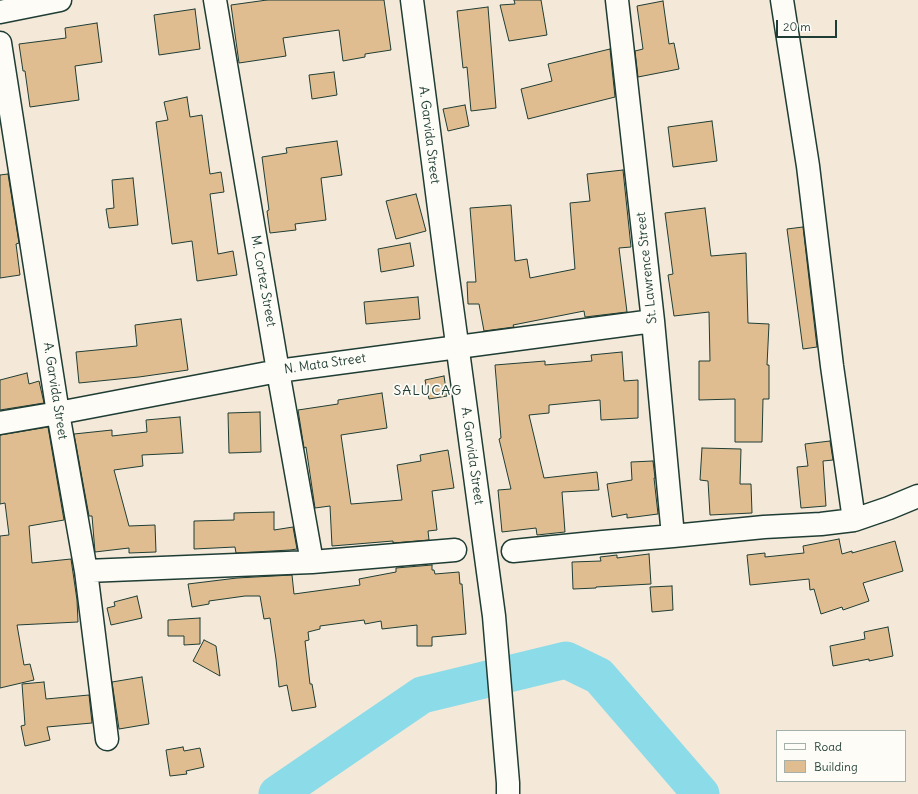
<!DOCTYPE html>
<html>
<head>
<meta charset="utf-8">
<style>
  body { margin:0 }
  #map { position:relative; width:918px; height:794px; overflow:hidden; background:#f4e9d8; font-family:Delius,sans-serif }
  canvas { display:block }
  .legend { position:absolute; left:776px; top:730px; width:130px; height:52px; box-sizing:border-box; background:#fdfcf7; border:1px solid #a4b0a9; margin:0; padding:5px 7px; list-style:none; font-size:12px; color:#1f3d34 }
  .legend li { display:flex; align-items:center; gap:8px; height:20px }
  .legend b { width:20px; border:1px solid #a4b0a9 }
  .scale { position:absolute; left:776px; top:20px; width:61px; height:18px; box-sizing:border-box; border:2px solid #1f3d34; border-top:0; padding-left:5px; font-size:12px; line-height:14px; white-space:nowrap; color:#1f3d34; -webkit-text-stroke:3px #fdfcf7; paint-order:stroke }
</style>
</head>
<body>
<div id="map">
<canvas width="918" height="794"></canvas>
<ul class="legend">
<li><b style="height:5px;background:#fdfcf7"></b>Road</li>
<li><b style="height:11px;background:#dfbd91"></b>Building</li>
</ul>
<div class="scale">20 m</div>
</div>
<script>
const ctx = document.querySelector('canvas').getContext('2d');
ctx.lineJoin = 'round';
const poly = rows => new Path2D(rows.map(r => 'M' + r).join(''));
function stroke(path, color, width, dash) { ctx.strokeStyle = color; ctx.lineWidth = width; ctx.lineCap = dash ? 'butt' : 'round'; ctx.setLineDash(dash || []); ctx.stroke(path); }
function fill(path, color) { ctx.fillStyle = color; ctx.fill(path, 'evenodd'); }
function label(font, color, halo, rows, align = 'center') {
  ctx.font = font + ' Delius,sans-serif'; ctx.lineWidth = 3.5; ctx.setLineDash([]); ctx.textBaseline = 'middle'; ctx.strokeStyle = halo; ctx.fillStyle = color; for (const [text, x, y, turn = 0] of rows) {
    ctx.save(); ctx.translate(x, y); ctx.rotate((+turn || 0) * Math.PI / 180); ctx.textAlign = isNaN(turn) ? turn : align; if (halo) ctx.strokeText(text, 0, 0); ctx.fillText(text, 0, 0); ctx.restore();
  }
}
stroke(poly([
  [277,794,422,695,566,660,599,676,701,794]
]), '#8cdbe9', 37);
const building = poly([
  [267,0,384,0,391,50,365,54,365,57,343,61,339,30,283,38,286,56,239,63,231,5,267,0],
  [514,0,541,0,547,35,509,41,500,5,515,4,514,0],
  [663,1,669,44,674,43,679,69,638,77,635,51,643,49,637,6,663,1],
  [488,7,496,108,471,111,467,67,463,68,457,11,488,7],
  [195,9,200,49,159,55,154,15,195,9],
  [97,23,102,62,75,66,79,100,30,107,25,71,23,71,19,44,66,38,65,28,97,23],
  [610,49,615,97,528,119,521,89,552,81,548,64,610,49],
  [334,72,337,95,312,99,309,75,334,72],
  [187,97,190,117,202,115,210,174,221,172,224,192,210,194,218,254,233,251,237,275,197,281,192,241,172,244,156,122,168,120,164,102,187,97],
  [465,105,469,126,448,131,443,109,465,105],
  [712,121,717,161,673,167,668,127,712,121],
  [337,141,342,175,321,178,326,220,295,224,296,230,270,233,267,211,269,210,262,157,287,153,286,148,337,141],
  [623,170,631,247,619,248,627,312,585,317,584,311,513,325,514,327,484,331,479,304,468,304,467,282,476,282,470,208,511,205,515,261,527,259,530,278,575,269,570,203,590,201,587,174,623,170],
  [8,174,19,243,16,244,20,275,0,278,0,175,8,174],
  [133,178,138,225,109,228,106,209,114,208,112,180,133,178],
  [416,194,426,231,396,239,386,201,416,194],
  [705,208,711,256,746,253,748,323,769,324,767,365,769,365,769,399,763,399,762,442,735,442,735,399,699,400,699,361,710,361,709,312,674,316,668,275,673,274,665,213,705,208],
  [803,227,817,347,803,349,787,229,803,227],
  [410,243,414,266,381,272,378,249,410,243],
  [418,297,420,319,366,324,364,302,418,297],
  [181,319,188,370,139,377,79,383,76,352,137,346,135,325,181,319],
  [622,352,624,381,638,380,638,418,601,420,600,400,549,405,549,413,529,415,544,478,597,472,599,490,562,492,565,532,537,535,536,528,502,532,498,490,511,489,499,439,501,438,495,365,545,361,545,365,592,361,591,355,622,352],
  [27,373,29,384,39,381,44,403,0,410,0,380,27,373],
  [444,376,447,396,429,399,425,380,444,376],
  [382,393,387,428,341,435,351,504,402,500,397,465,421,461,420,455,448,450,454,488,432,491,437,530,428,531,429,540,393,543,393,541,332,546,330,506,315,508,306,447,304,448,298,410,338,404,338,400,382,393],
  [260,412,261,452,229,453,228,413,260,412],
  [180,417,183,453,142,455,143,466,114,470,129,526,155,525,156,552,129,553,129,548,95,552,92,516,89,516,74,434,112,430,112,436,147,432,146,420,180,417],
  [48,427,64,520,29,526,32,563,71,559,77,600,78,622,17,625,24,665,30,664,34,680,0,688,0,536,9,535,5,503,0,504,0,435,48,427],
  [830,441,833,460,823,461,826,506,801,508,797,467,808,466,805,444,830,441],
  [702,448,741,449,740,484,751,484,752,513,710,515,708,481,700,480,702,448],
  [653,461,655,478,654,478,658,514,627,518,627,514,612,517,607,484,632,480,631,462,653,461],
  [274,512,274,530,293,527,297,549,290,550,236,553,235,547,194,549,194,521,234,520,234,513,274,512],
  [839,539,842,554,852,551,852,553,895,541,903,571,863,583,869,601,843,610,842,607,821,614,814,589,810,590,809,579,750,585,747,555,765,553,765,557,804,553,803,546,839,539],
  [649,554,651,584,596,587,596,588,573,589,572,562,601,561,600,557,617,555,617,558,649,554],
  [432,565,432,570,434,570,435,574,459,572,460,584,462,584,466,634,432,637,432,646,417,646,417,625,382,629,381,621,365,624,364,620,320,626,320,629,308,632,309,640,305,641,310,684,312,684,316,707,292,711,287,685,279,687,276,659,270,618,264,619,260,596,245,596,209,601,209,604,192,607,188,584,237,578,292,575,294,594,360,585,359,579,396,572,396,568,432,565],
  [672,586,673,610,652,612,650,587,672,586],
  [137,596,142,618,111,625,107,608,115,606,114,602,137,596],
  [200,618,200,644,184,645,184,636,168,636,168,620,200,618],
  [888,627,893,656,869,661,869,659,833,666,830,646,865,639,864,632,888,627],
  [204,640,216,646,220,676,193,661,204,640],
  [142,677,149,724,119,729,112,682,142,677],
  [44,682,46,699,89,695,92,723,47,727,50,740,25,746,21,726,25,725,22,684,44,682],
  [183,747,184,751,200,748,204,767,186,771,187,774,170,776,166,750,183,747]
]);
fill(building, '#dfbd91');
stroke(building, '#1f3d34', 1);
const street = poly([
  [215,0,278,371,312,562],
  [617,0,653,321,673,536],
  [782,0,808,166,832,366,854,520],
  [0,12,60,0],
  [0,43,58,413,86,571,107,739],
  [0,423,58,413,278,371,653,321],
  [513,551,603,542,673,536,764,527,821,524,854,520,889,508,918,496],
  [86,571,312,562,455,550]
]);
const secondary = poly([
  [412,0,447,270,494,616,508,783,508,794]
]);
stroke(street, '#1f3d34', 25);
stroke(secondary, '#1f3d34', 25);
stroke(street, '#fdfcf7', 22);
stroke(secondary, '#fdfcf7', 22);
label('13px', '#1f3d34', '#fdfcf7', [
  ["A. Garvida Street",429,135,83],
  ["St. Lawrence Street",647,268,-96],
  ["M. Cortez Street",263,281,80],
  ["N. Mata Street",325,364,-8],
  ["A. Garvida Street",55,391,81],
  ["A. Garvida Street",472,456,82]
]);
ctx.letterSpacing = '1px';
label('14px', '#1f3d34', '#fdfcf7', [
  ["SALUCAG",428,391]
]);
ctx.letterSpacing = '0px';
</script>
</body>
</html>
